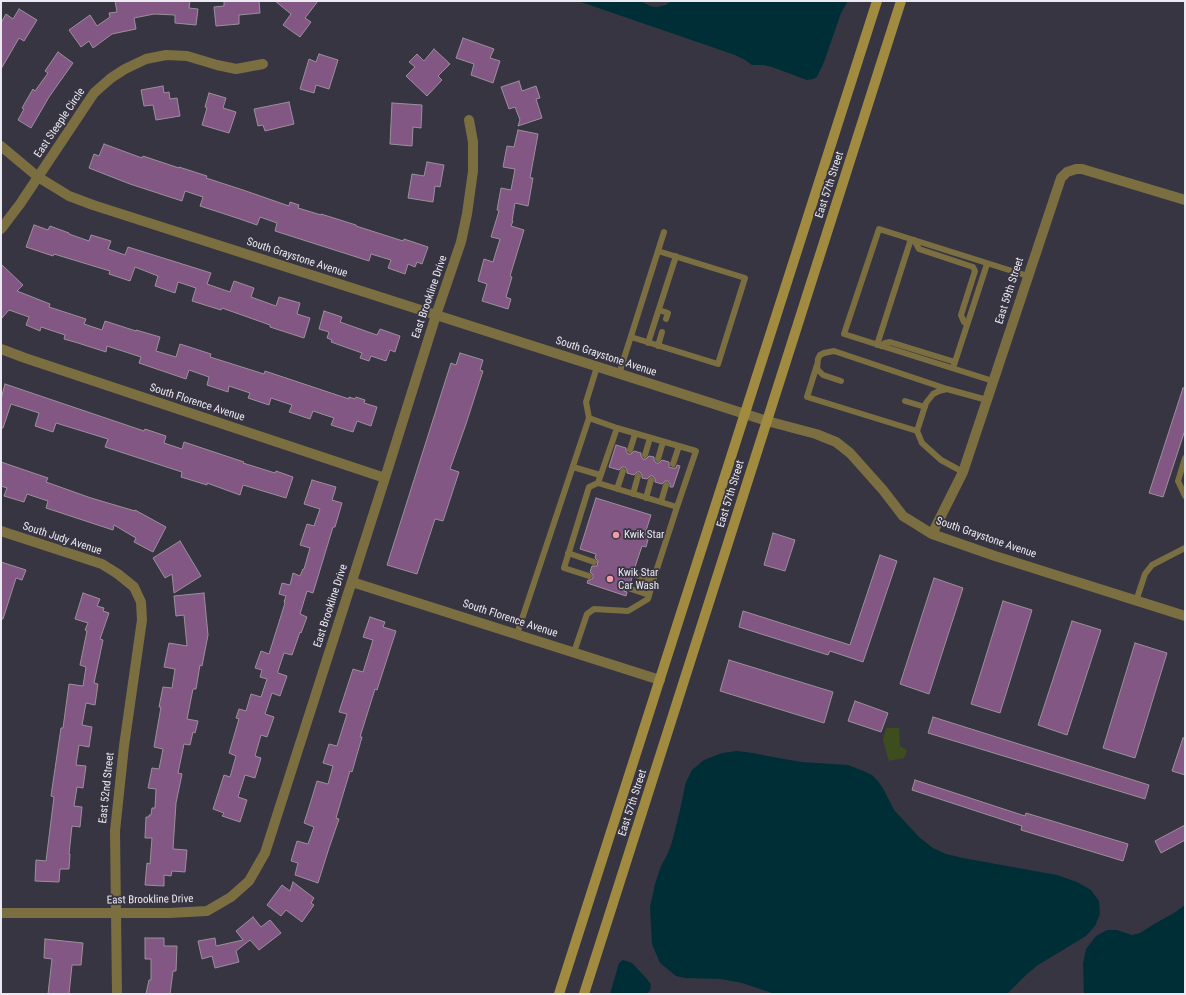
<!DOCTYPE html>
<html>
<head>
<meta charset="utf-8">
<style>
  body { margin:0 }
  #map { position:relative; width:1186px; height:995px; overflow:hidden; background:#383542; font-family:"Roboto Condensed",sans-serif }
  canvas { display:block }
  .frame { position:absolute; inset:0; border:2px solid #ebe9f1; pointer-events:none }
</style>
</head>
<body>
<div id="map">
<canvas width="1186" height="995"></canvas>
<div class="frame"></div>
</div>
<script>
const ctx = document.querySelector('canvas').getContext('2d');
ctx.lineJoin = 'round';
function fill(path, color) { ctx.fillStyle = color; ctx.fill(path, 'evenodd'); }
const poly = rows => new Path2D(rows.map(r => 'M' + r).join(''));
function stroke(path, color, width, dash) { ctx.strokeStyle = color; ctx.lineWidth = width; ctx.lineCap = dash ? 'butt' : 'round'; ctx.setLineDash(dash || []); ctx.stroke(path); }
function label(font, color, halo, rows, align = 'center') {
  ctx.font = font + ' "Roboto Condensed",sans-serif'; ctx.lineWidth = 3.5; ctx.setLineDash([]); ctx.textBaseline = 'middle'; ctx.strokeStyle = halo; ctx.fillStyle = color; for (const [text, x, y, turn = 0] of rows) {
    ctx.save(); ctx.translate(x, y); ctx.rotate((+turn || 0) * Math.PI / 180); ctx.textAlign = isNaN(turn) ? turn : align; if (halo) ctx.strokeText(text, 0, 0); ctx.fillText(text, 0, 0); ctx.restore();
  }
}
fill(poly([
  [886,728,899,728,900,746,907,750,904,758,889,761,883,740]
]), '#3d4d1d');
fill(poly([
  [578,1,641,1,650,6,657,7,666,5,671,1,848,1,841,13,824,62,817,77,813,79,807,80,772,67,763,65,752,65,745,60,735,55],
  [737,751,753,753,773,757,801,762,848,765,861,770,872,775,878,781,884,790,894,810,920,838,933,848,946,854,963,858,1057,875,1077,882,1091,890,1099,901,1100,914,1095,926,1086,936,1038,965,1026,975,1007,994,775,994,742,983,721,979,685,978,676,976,660,963,652,944,650,907,655,884,661,866,668,853,672,842,680,810,684,791,686,782,692,770,704,760,722,753],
  [1185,905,1185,994,1084,994,1083,964,1086,949,1096,936,1107,930,1117,930,1132,935,1140,933,1154,924,1174,913],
  [623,960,632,963,647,979,651,985,650,990,647,994,610,994,619,963]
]), '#002e37');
const building = poly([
  [115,1,190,1,189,8,198,9,196,25,175,23,175,15,154,14,134,18,136,29,112,34,93,48,89,41,81,47,69,30,90,15,97,26,110,17,109,13,117,12,115,1],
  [224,1,259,1,260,13,239,15,239,24,216,26,214,7,224,6,224,1],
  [275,1,318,1,305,18,311,22,300,37,283,25,291,14,275,1],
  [19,9,37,20,24,41,19,38,1,69,1,23,6,14,13,19,19,9],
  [463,38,494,49,490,58,500,61,493,83,471,75,474,64,456,58,463,38],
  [434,49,450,64,438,76,442,80,427,96,406,76,415,67,409,62,417,54,424,61,434,49],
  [58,52,73,63,49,97,31,128,18,120,24,109,22,108,33,89,35,91,48,73,45,71,58,52],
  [319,54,338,60,329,89,316,85,314,93,300,89,309,59,316,62,319,54],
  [519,81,522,91,536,86,540,98,536,99,542,118,518,126,520,120,515,107,509,109,501,87,519,81],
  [163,86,164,93,169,92,170,99,177,98,180,116,156,120,153,105,144,106,141,90,163,86],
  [209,93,226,98,223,108,236,112,229,133,202,125,207,108,205,107,209,93],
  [289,102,294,124,265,131,263,125,258,126,254,109,289,102],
  [392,103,422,105,421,128,413,127,412,146,390,144,392,103],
  [518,130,538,134,530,178,533,178,528,206,515,203,512,221,513,221,511,226,524,230,510,276,512,277,506,297,511,299,508,309,482,301,487,284,478,281,484,259,493,262,500,239,491,237,499,211,497,210,501,188,511,190,515,169,503,167,507,146,514,147,518,130],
  [104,144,142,158,143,156,179,168,179,167,207,176,206,178,243,190,289,206,290,202,299,205,298,208,321,215,321,214,356,225,356,226,403,241,404,239,428,247,422,264,417,262,415,267,408,264,405,274,388,268,391,260,371,254,369,261,275,231,277,223,260,217,257,225,237,218,200,206,203,197,185,191,182,201,130,184,89,168,94,154,99,156,104,144],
  [427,162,444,165,440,187,435,186,433,202,408,198,412,174,424,176,427,162],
  [34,225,48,230,50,226,69,233,69,234,89,241,91,235,111,241,108,249,125,255,128,247,211,273,207,284,230,292,234,281,254,288,251,297,276,306,279,297,300,303,297,314,310,318,304,338,270,327,270,325,222,308,221,310,192,301,196,288,178,282,175,293,155,286,158,276,135,267,130,281,109,274,110,271,54,254,53,256,26,247,34,225],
  [1,264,23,285,17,291,50,304,49,307,86,319,84,324,102,330,105,321,136,331,136,330,160,337,156,351,176,357,180,344,211,354,210,357,264,374,265,371,349,399,349,397,355,399,356,397,365,400,364,403,377,407,371,426,357,421,353,432,331,425,334,418,313,411,310,419,289,412,292,405,271,398,269,405,248,398,250,393,229,386,228,392,207,385,209,377,189,370,186,379,139,363,141,357,107,346,106,352,78,343,64,339,65,335,41,327,40,331,26,325,29,317,9,310,1,319,1,264],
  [324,311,342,317,340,322,377,335,380,329,400,336,395,352,390,350,386,361,371,356,369,361,360,358,362,353,331,342,332,340,327,338,329,332,319,329,324,311],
  [460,353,483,360,480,370,483,371,466,424,450,469,459,472,443,521,435,519,417,574,387,565,451,363,456,365,460,353],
  [5,384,144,431,145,429,166,436,164,443,182,449,184,442,244,462,243,463,275,473,276,471,293,477,286,498,243,485,240,495,207,483,207,485,181,477,182,472,105,447,108,439,56,423,53,432,35,426,39,413,11,404,3,428,1,428,1,399,5,384],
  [1183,388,1185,388,1185,430,1163,497,1149,493,1183,388],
  [616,445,626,448,626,451,628,454,631,454,634,451,641,453,641,456,643,459,646,459,649,456,654,457,654,460,656,463,659,463,662,460,669,462,669,467,672,468,676,468,677,465,680,466,673,487,670,487,670,484,668,481,665,481,662,484,655,482,655,479,653,476,650,476,647,479,642,478,642,475,640,472,637,472,634,475,627,473,627,470,625,467,622,467,619,470,609,467,616,445],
  [1,462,48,478,46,482,91,498,135,511,135,510,166,527,153,552,134,542,136,538,114,525,113,530,46,508,48,501,27,494,24,502,4,496,7,488,1,486,1,462],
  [312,480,336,487,332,500,342,503,335,527,333,527,313,593,307,591,300,614,307,617,301,633,300,632,292,655,284,653,278,671,278,673,287,676,280,696,272,693,265,714,274,717,267,737,261,735,255,756,261,758,255,778,245,775,238,797,247,800,240,822,222,816,224,813,213,809,224,775,230,777,236,756,229,753,239,719,236,718,239,709,246,711,251,694,261,697,267,679,260,677,262,670,255,668,261,651,269,654,285,603,284,602,286,596,279,594,282,583,290,585,293,573,300,576,303,569,304,569,310,548,300,545,307,524,314,526,320,509,304,504,312,480],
  [596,498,651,515,645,534,649,536,646,547,642,546,634,570,632,570,629,572,629,575,632,578,630,584,627,584,624,587,624,591,627,592,626,596,587,583,588,580,590,580,593,578,593,575,590,572,592,566,597,566,598,561,595,558,596,554,580,549,596,498],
  [773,533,795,540,785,571,764,565,773,533],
  [180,541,201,576,174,593,172,574,165,578,153,558,180,541],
  [880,555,897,561,863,662,830,651,828,655,739,627,743,611,850,645,880,555],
  [1,562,26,570,22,580,16,578,3,619,1,619,1,562],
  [934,578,963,588,929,694,900,684,934,578],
  [83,593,100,599,97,606,104,608,103,611,109,613,100,639,103,640,94,683,98,684,95,705,86,703,82,725,92,727,89,747,79,745,76,765,86,766,83,788,77,787,74,806,82,807,80,827,72,826,69,854,70,854,69,869,60,869,59,882,35,881,36,860,46,861,54,797,51,796,61,728,63,728,69,684,83,686,86,667,80,665,87,631,85,630,88,623,75,619,83,593],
  [204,593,208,635,202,666,200,665,196,689,193,689,187,719,198,721,195,733,193,732,190,745,184,744,178,773,182,774,176,803,173,849,187,850,185,872,172,871,171,876,164,875,164,886,145,885,147,863,150,864,152,838,145,838,146,817,149,817,149,815,151,815,152,808,155,808,156,789,148,788,152,768,159,769,163,749,154,747,161,707,159,707,163,687,172,688,175,669,164,667,169,643,187,646,184,615,176,616,174,596,204,593],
  [1003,601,1032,610,1000,713,971,704,1003,601],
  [370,617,385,622,383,627,396,631,377,690,375,689,360,737,362,737,352,772,350,771,336,818,339,819,329,848,318,883,295,875,298,863,291,861,297,841,308,844,314,827,304,823,311,801,317,781,328,784,333,766,323,763,329,744,337,746,347,714,339,712,353,669,363,672,373,640,363,637,370,617],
  [1072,621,1101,630,1067,735,1038,725,1072,621],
  [1135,643,1167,653,1135,758,1103,748,1135,643],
  [729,660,833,692,824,723,720,691,729,660],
  [855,701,888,713,881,732,848,721,855,701],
  [933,717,1149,785,1145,799,928,733,933,717],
  [1183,738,1185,738,1185,775,1172,771,1183,738],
  [915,780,1025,816,1026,813,1128,844,1123,861,1021,830,1022,826,912,790,915,780],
  [1185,825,1185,840,1161,853,1155,841,1185,825],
  [293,882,314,898,311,903,314,905,302,922,286,910,281,916,267,905,282,885,290,891,293,882],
  [253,917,261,927,270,920,281,933,259,950,250,940,236,951,239,962,215,968,212,956,202,959,198,941,215,938,216,946,243,940,236,931,253,917],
  [145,938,164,938,164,946,177,946,176,971,173,971,170,994,146,994,149,980,151,980,151,959,145,959,145,938],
  [45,939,83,943,81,965,72,965,69,994,48,994,52,959,44,958,45,939]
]);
fill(building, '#825783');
stroke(building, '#9c8f9c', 1);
stroke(poly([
  [914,240,919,249,973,267,975,271,961,315,964,322,967,324],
  [659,310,668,313,666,319],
  [631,337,718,364,745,278,658,251],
  [648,343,676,256],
  [877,345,911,239],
  [658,346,662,332],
  [881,346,885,343,890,342,955,362],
  [817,365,807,397,917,431],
  [597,367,586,402,589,418,617,428],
  [953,368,987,264],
  [619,374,664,232],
  [841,381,823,375,817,369,818,359,820,355,824,353,834,351,947,389],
  [993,381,844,334,879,229,1028,276],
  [905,401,925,407],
  [630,450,635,434],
  [645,455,650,438],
  [1185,458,1178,481,1185,496],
  [658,459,663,442],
  [673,464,679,446],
  [573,467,600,475],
  [963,472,941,460,922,443,917,431,926,403,933,394,939,391,947,389,987,400],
  [617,489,623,471],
  [633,494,638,476],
  [646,498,651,480],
  [661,502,666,485],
  [568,553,594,562],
  [633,574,653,581],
  [589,576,564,568,589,487,598,483],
  [628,588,649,595],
  [1136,601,1145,574,1152,565,1185,548],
  [517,634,589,418],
  [574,652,587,614,594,609,628,611,648,599,653,581,677,507,696,451,617,428,598,483,677,507]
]), '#7b6e41', 6);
stroke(poly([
  [1,146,38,177,69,196,93,205,767,421,816,434,836,442,850,453,883,490,903,516,932,534,995,556,1185,616],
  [1,229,20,204,94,93,111,78,125,69,146,59,166,55,187,56,217,65,236,69,263,64],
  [1,349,25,358,385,478],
  [1,531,102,564,118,574,134,587,141,602,142,620,124,746,115,831,117,994],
  [932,534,963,472,1061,178,1067,172,1076,169,1082,169,1185,200],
  [352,582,660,680],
  [1,913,169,913,207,911,231,897,249,881,265,853,385,478,436,315,461,242,467,214,473,171,473,142,469,120]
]), '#7b6e41', 10);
stroke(poly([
  [559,994,877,1],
  [584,994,901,1]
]), '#a18b41', 10);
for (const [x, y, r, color] of [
  [616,535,4,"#f39aaa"],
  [610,579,4,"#f39aaa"]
]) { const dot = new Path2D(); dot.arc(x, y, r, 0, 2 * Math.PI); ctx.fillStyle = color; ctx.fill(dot); stroke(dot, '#383542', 1.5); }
label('11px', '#ebe9f1', '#383542', [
  ["East Steeple Circle",60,123,-56],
  ["East 57th Street",830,185,-72],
  ["South Graystone Avenue",297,258,18],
  ["East 59th Street",1010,291,-72],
  ["East Brookline Drive",430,297,-71],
  ["South Graystone Avenue",606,357,18],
  ["South Florence Avenue",197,403,18],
  ["East 57th Street",731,494,-73],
  ["South Graystone Avenue",986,538,19],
  ["South Judy Avenue",62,539,18],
  ["East Brookline Drive",331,606,-72],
  ["South Florence Avenue",510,619,18],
  ["East 52nd Street",107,788,-84],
  ["East 57th Street",633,803,-72],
  ["East Brookline Drive",150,900,-1]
]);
label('11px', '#ebe9f1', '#383542', [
  ["Kwik Star",624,535],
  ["Kwik Star",618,573],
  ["Car Wash",618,586]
], 'left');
</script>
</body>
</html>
